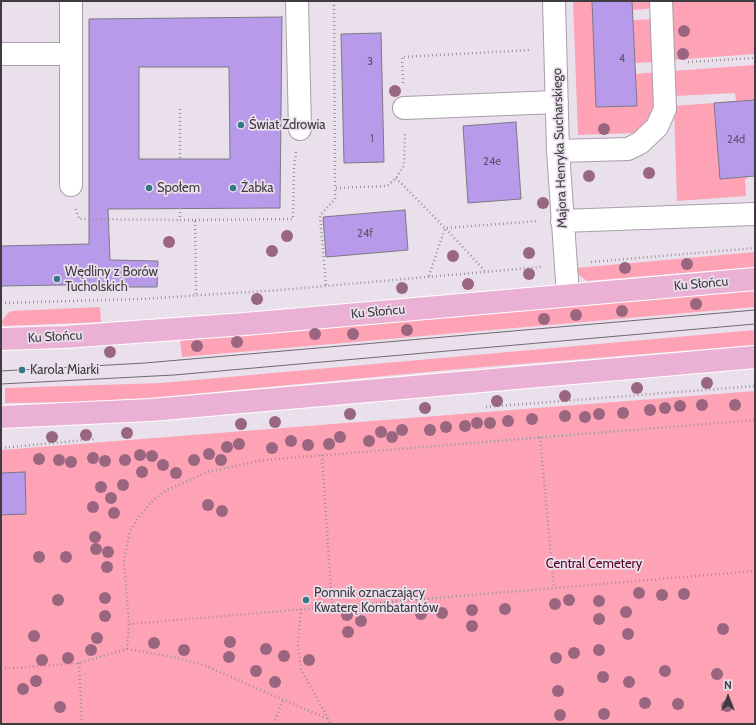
<!DOCTYPE html>
<html>
<head>
<meta charset="utf-8">
<style>
  body { margin:0 }
  #map { position:relative; width:756px; height:725px; overflow:hidden; background:#eae0ec; font-family:Cabin,sans-serif }
  canvas { display:block }
  .frame { position:absolute; inset:0; border:2px solid #3f3b40; pointer-events:none }
  .north { position:absolute; left:708px; top:677px; width:40px; height:40px; -webkit-text-stroke:3px #eae0ec; paint-order:stroke; rotate:0deg; font-size:11px; font-weight:700; line-height:16px; text-align:center; color:#3f3b40 }
  .north::after { content:''; display:block; margin:auto; width:14px; height:18px; background:#3f3b40; clip-path:polygon(50% 0,100% 100%,50% 72%,0 100%) }
</style>
</head>
<body>
<div id="map">
<canvas width="756" height="725"></canvas>
<div class="frame"></div>
<div class="north">N</div>
</div>
<script>
const ctx = document.querySelector('canvas').getContext('2d');
ctx.lineJoin = 'round';
function fill(path, color) { ctx.fillStyle = color; ctx.fill(path, 'evenodd'); }
const poly = rows => new Path2D(rows.map(r => 'M' + r).join(''));
function stroke(path, color, width, dash) { ctx.strokeStyle = color; ctx.lineWidth = width; ctx.lineCap = dash ? 'butt' : 'round'; ctx.setLineDash(dash || []); ctx.stroke(path); }
function label(font, color, halo, rows, align = 'center') {
  ctx.font = font + ' Cabin,sans-serif'; ctx.lineWidth = 3.5; ctx.setLineDash([]); ctx.textBaseline = 'middle'; ctx.strokeStyle = halo; ctx.fillStyle = color; for (const [text, x, y, turn = 0] of rows) {
    ctx.save(); ctx.translate(x, y); ctx.rotate((+turn || 0) * Math.PI / 180); ctx.textAlign = isNaN(turn) ? turn : align; if (halo) ctx.strokeText(text, 0, 0); ctx.fillText(text, 0, 0); ctx.restore();
  }
}
fill(poly([
  [573,1,592,1,596,107,637,106,636,74,658,72,658,103,653,117,635,133,578,135],
  [632,1,655,1,655,8,633,10],
  [670,1,755,1,755,54,673,60],
  [656,19,657,62,635,63,633,20],
  [755,65,755,100,736,101,735,93,674,96,672,71],
  [714,103,720,179,747,177,748,179,745,179,746,196,677,201,674,106],
  [755,252,755,267,587,281,579,275,576,268],
  [755,290,755,307,182,357,180,340],
  [100,307,101,322,3,326,2,321,8,313,12,311],
  [755,330,755,345,459,369,150,398,87,402,5,403,5,388,161,383],
  [755,391,755,724,1,724,1,450]
]), '#fea2b6');
const building = poly([
  [592,1,632,1,637,106,596,107,592,1],
  [282,17,280,208,108,209,110,260,158,261,157,287,126,287,126,284,1,286,1,246,89,244,89,19,282,17],
  [139,67,229,67,230,159,139,159,139,67],
  [381,33,384,162,344,163,341,34,381,33],
  [755,100,755,176,720,179,714,103,755,100],
  [516,122,521,199,468,203,463,126,516,122],
  [405,210,408,250,326,257,323,217,405,210],
  [25,472,26,514,1,515,1,473,25,472]
]);
fill(building, '#b79aea');
stroke(building, '#7b7884', 1);
const minor = poly([
  [297,1,300,129],
  [554,1,558,151,568,295],
  [1,54,71,54],
  [404,108,557,102],
  [558,151,628,149,640,143,657,127,665,109,661,1],
  [71,185,71,1],
  [562,221,755,214]
]);
const major = poly([
  [1,339,65,337,245,324,755,279],
  [1,417,151,410,755,357]
]);
stroke(minor, '#a89faa', 24);
stroke(major, '#fff', 24);
stroke(poly([
  [334,1,335,188,387,186,396,178,404,165,405,132],
  [688,62,755,58],
  [403,83,402,57,531,50],
  [180,109,180,159],
  [396,178,445,228,539,221],
  [180,208,180,220,195,220,196,295],
  [76,209,79,219,180,220],
  [195,220,293,219,294,168,296,152],
  [591,262,755,248],
  [429,276,445,228,485,271],
  [326,285,320,216,335,199,335,188],
  [1,303,141,299,280,290,541,267],
  [486,407,755,386],
  [540,437,554,588],
  [1,448,95,439],
  [322,455,332,606],
  [301,609,298,645,301,669,331,724],
  [129,624,755,571],
  [127,649,168,656,201,664,328,719],
  [79,663,82,724],
  [1,669,79,663,127,649,129,624,124,561,130,531,138,518,151,502,167,490,207,472,264,460,755,420],
  [274,724,283,699]
]), '#9b939c', 2.5, [1, 3]);
stroke(minor, '#fff', 22);
stroke(major, '#ebb1d5', 22);
stroke(poly([
  [1,371,145,363,755,310],
  [1,384,174,375,755,324]
]), '#6f6970', 1);
ctx.fillStyle = '#9a667f';
for (const [x, y] of [
  [684,31],
  [683,54],
  [395,91],
  [604,129],
  [649,173],
  [589,176],
  [543,203],
  [287,236],
  [169,242],
  [272,251],
  [529,253],
  [453,256],
  [687,264],
  [625,268],
  [529,274],
  [468,284],
  [402,288],
  [257,299],
  [696,304],
  [622,311],
  [576,315],
  [544,319],
  [407,330],
  [315,334],
  [353,334],
  [237,342],
  [197,346],
  [110,352],
  [707,383],
  [637,388],
  [565,396],
  [497,401],
  [702,405],
  [735,405],
  [680,406],
  [425,408],
  [665,408],
  [650,410],
  [623,413],
  [350,414],
  [599,414],
  [565,416],
  [585,417],
  [532,419],
  [508,421],
  [275,422],
  [477,423],
  [490,423],
  [241,424],
  [465,426],
  [446,427],
  [402,430],
  [430,430],
  [381,432],
  [127,433],
  [86,435],
  [52,437],
  [340,437],
  [392,437],
  [291,441],
  [369,441],
  [239,444],
  [329,444],
  [308,445],
  [227,447],
  [272,448],
  [209,454],
  [140,455],
  [152,456],
  [93,458],
  [39,459],
  [59,460],
  [125,460],
  [194,460],
  [221,460],
  [105,461],
  [71,462],
  [163,465],
  [142,472],
  [176,473],
  [123,485],
  [101,487],
  [111,498],
  [208,505],
  [93,507],
  [222,511],
  [114,513],
  [95,537],
  [96,549],
  [108,552],
  [39,557],
  [66,557],
  [107,567],
  [639,593],
  [684,594],
  [662,595],
  [105,598],
  [58,600],
  [569,600],
  [599,601],
  [555,604],
  [505,609],
  [472,610],
  [626,612],
  [442,613],
  [421,614],
  [347,615],
  [105,616],
  [599,619],
  [361,621],
  [472,626],
  [723,629],
  [348,632],
  [628,634],
  [34,636],
  [97,638],
  [230,642],
  [154,643],
  [266,649],
  [91,650],
  [184,650],
  [599,650],
  [574,653],
  [284,656],
  [229,657],
  [68,658],
  [556,658],
  [42,660],
  [309,660],
  [256,671],
  [665,671],
  [717,674],
  [603,677],
  [36,681],
  [275,682],
  [629,682],
  [23,689],
  [558,691],
  [645,703],
  [678,704],
  [727,706],
  [60,707],
  [604,714],
  [560,715]
]) { ctx.beginPath(); ctx.arc(x, y, 6, 0, 2 * Math.PI); ctx.fill(); }
for (const [x, y, r, color] of [
  [241,125,4,"#337886"],
  [149,188,4,"#337886"],
  [233,188,4,"#337886"],
  [57,279,4,"#337886"],
  [22,370,4,"#337886"],
  [306,600,4,"#337886"]
]) { const dot = new Path2D(); dot.arc(x, y, r, 0, 2 * Math.PI); ctx.fillStyle = color; ctx.fill(dot); stroke(dot, '#eae0ec', 1.5); }
label('11px', '#5d536a', null, [
  ["4",622,59],
  ["3",370,62],
  ["1",372,139],
  ["24d",736,140],
  ["24e",492,162],
  ["24f",365,234]
]);
label('13px', '#3f3b40', '#eae0ec', [
  ["Świat Zdrowia",249,125],
  ["Społem",157,188],
  ["Żabka",241,188],
  ["Wędliny z Borów",65,272],
  ["Tucholskich",65,287],
  ["Karola Miarki",30,370],
  ["Pomnik oznaczający",314,593],
  ["Kwaterę Kombatantów",314,608]
], 'left');
label('13px', '#3f3b40', '#eae0ec', [
  ["Majora Henryka Sucharskiego",560,148,-92],
  ["Ku Słońcu",701,284,-5],
  ["Ku Słońcu",378,312,-5],
  ["Ku Słońcu",55,337,-3]
]);
label('13px', '#590326', '#eae0ec', [
  ["Central Cemetery",594,564]
]);
</script>
</body>
</html>
